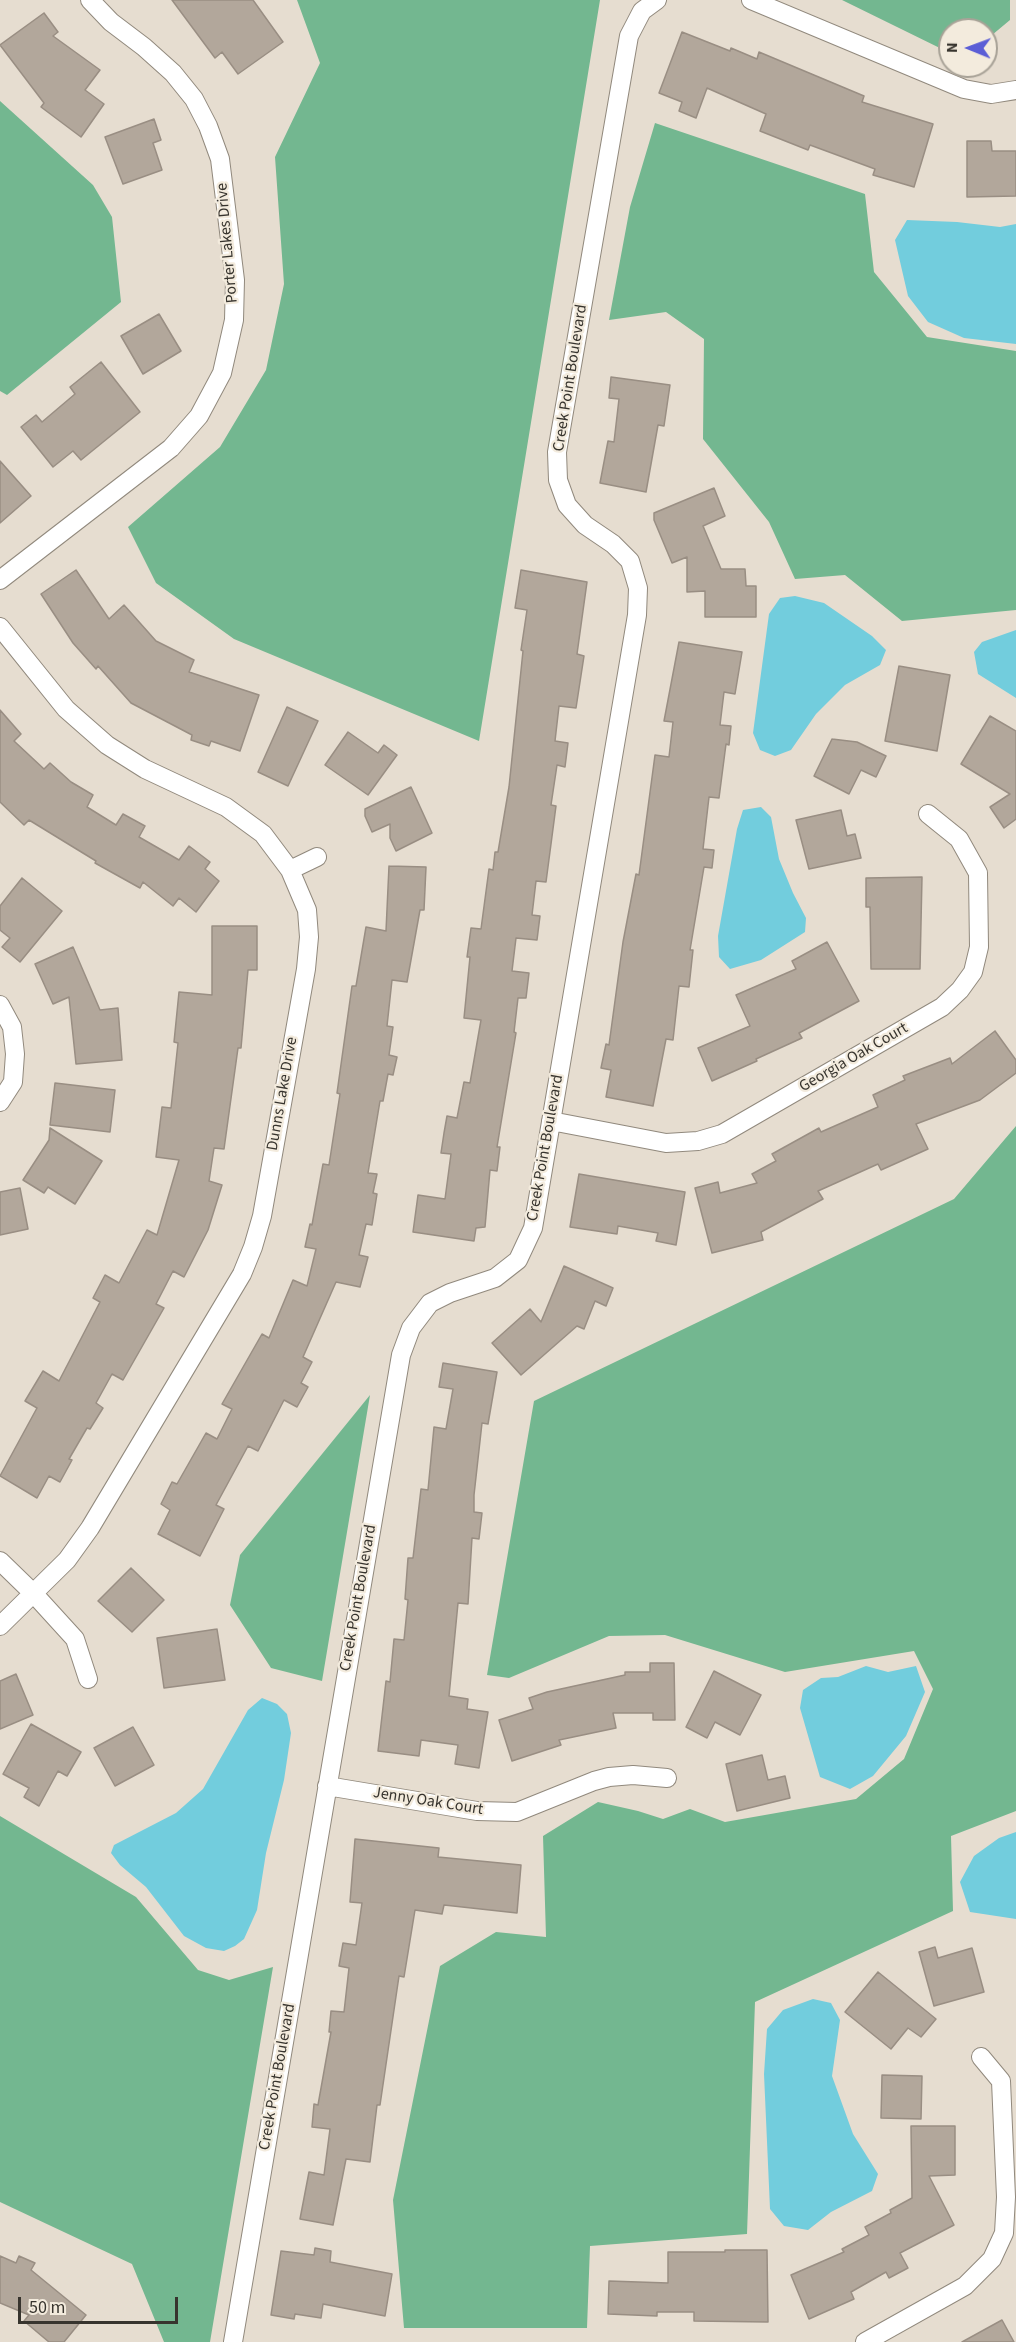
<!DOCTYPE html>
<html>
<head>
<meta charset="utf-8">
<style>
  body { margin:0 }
  #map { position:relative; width:1016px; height:2342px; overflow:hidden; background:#e6ddd0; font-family:"Source Sans 3",sans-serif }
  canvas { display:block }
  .north { position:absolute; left:938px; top:18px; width:60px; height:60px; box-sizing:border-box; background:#f3ebdd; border:2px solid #a8a297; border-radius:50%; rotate:271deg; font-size:16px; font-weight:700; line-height:24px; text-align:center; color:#37342e }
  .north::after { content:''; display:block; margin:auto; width:21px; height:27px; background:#5b5ed6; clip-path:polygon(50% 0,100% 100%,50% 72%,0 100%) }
  .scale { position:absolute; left:18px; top:2297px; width:160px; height:27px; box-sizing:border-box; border:3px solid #37342e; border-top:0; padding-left:8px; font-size:18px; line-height:21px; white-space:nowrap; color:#37342e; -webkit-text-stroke:4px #f3ebdd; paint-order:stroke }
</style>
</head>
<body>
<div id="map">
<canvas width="1016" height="2342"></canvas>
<div class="north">N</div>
<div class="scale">50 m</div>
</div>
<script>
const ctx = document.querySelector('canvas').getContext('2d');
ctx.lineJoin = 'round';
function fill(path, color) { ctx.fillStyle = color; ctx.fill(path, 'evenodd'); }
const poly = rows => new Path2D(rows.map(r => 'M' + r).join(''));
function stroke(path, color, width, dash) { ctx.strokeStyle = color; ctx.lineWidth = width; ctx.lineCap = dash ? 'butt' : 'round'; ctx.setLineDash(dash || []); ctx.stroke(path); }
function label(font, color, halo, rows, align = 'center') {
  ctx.font = font + ' "Source Sans 3",sans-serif'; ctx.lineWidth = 4.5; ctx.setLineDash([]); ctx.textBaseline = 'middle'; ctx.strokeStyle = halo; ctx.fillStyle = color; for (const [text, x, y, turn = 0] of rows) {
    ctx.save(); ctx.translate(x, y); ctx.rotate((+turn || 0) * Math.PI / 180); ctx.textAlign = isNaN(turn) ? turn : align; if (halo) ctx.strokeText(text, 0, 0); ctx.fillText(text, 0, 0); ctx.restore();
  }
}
fill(poly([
  [297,0,600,0,479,741,234,639,156,583,128,527,220,447,266,370,284,284,275,157,320,63],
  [842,0,1010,0,1010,20,986,40,986,30,950,30,950,53],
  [0,101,93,185,112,217,121,302,7,395,0,391],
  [655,123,865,194,874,272,927,337,1016,351,1016,610,902,621,845,575,795,579,769,522,703,439,704,339,666,312,609,320,630,207],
  [1016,1126,1016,1811,951,1836,953,1911,755,2002,747,2234,590,2246,587,2328,404,2328,393,2200,440,1966,496,1932,546,1937,543,1836,598,1802,638,1811,663,1819,690,1809,725,1822,856,1799,904,1759,933,1689,914,1651,785,1672,665,1635,609,1636,509,1678,487,1675,534,1401,954,1199],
  [370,1395,322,1681,271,1668,230,1605,240,1555],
  [0,1816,136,1897,198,1970,229,1980,273,1967,210,2342,164,2342,132,2264,0,2202]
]), '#73b790');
fill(poly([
  [907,220,957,222,1000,227,1016,224,1016,344,964,338,928,322,908,296,895,240],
  [795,596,824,603,872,636,886,650,880,665,845,685,816,714,791,750,775,756,760,750,753,733,769,614,780,598],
  [1016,630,1016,698,978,674,974,652,982,642],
  [761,807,771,817,779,859,793,893,806,918,805,932,761,960,730,969,719,957,718,936,737,829,743,810],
  [866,1666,888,1672,916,1666,925,1692,906,1736,873,1776,850,1789,820,1777,800,1708,803,1690,821,1678,838,1677],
  [262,1698,277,1704,287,1714,291,1733,284,1780,266,1853,257,1910,244,1939,235,1946,224,1951,206,1948,184,1936,146,1887,120,1865,111,1853,114,1845,176,1813,203,1789,248,1710],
  [1016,1832,1016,1919,970,1912,960,1882,974,1856,999,1838],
  [813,1999,831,2003,840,2020,832,2076,853,2134,878,2174,872,2191,831,2212,808,2230,784,2226,770,2209,764,2074,767,2029,783,2010]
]), '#72cddd');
const building = poly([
  [172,0,253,0,283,42,238,74,222,52,215,58,172,0],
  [44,13,58,32,53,36,100,70,85,90,104,104,81,137,41,107,44,103,0,45,44,13],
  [682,32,730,51,731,48,757,59,759,52,864,96,862,102,933,124,914,187,873,175,875,169,810,145,808,150,760,131,766,114,707,88,696,118,679,111,682,102,659,93,682,32],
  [154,119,161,140,153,143,162,170,123,184,105,137,154,119],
  [967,141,991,141,992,151,1016,151,1016,196,967,197,967,141],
  [159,314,181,351,143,374,121,336,159,314],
  [101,362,140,412,81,460,73,451,53,467,21,427,36,415,42,422,75,394,70,387,101,362],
  [611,377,670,385,664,426,658,425,646,492,600,483,608,441,614,442,619,399,609,398,611,377],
  [0,461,31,496,0,523,0,461],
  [714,488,725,516,703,526,721,569,745,569,746,586,756,586,756,617,705,617,705,591,687,592,687,557,672,563,654,520,654,513,714,488],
  [76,570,109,619,124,605,156,641,194,660,189,672,259,695,240,751,211,741,209,746,191,740,192,735,131,703,98,666,96,669,73,643,41,594,76,570],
  [521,570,587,582,577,654,584,656,576,708,559,706,555,741,568,743,565,767,557,765,551,805,556,806,546,882,536,881,532,915,540,916,537,940,516,938,512,971,529,973,526,998,518,998,514,1032,516,1033,497,1147,500,1147,497,1171,490,1170,485,1227,476,1228,474,1241,413,1232,418,1195,445,1199,451,1154,441,1153,444,1133,447,1116,457,1118,464,1082,470,1083,481,1020,464,1018,470,957,467,957,471,928,481,929,489,869,493,870,495,852,498,852,509,787,523,651,521,650,527,610,515,608,521,570],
  [679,642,742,652,735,694,724,692,720,725,731,726,729,745,726,744,719,798,709,797,703,849,714,850,712,868,704,867,690,950,693,950,689,987,679,986,673,1040,666,1039,653,1106,606,1097,611,1070,601,1068,606,1044,609,1045,623,942,636,874,639,875,655,755,669,757,673,722,664,721,679,642],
  [899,666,950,675,937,751,885,741,899,666],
  [287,707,318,721,288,786,258,772,287,707],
  [0,710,21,734,14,741,44,769,50,763,71,782,93,795,87,807,116,825,123,814,145,826,139,837,179,860,189,846,210,862,205,869,219,881,196,912,179,898,173,906,143,882,140,888,95,863,96,861,29,820,24,825,0,802,0,710],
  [990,716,1016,731,1016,819,1004,828,990,807,1010,794,961,764,990,716],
  [348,732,378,753,384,745,397,755,368,795,325,765,348,732],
  [832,739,857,742,886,756,876,777,861,770,849,794,814,776,832,739],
  [411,787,432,833,396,851,390,838,390,824,372,832,365,816,365,809,411,787],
  [841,810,847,836,855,834,861,858,809,869,796,820,841,810],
  [389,866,426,867,424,910,420,910,407,982,392,980,387,1026,393,1027,389,1055,397,1057,393,1075,388,1074,383,1101,380,1101,368,1173,377,1174,373,1193,377,1194,372,1225,366,1224,359,1255,368,1257,360,1287,336,1282,303,1357,312,1362,301,1383,308,1387,297,1407,284,1400,258,1451,248,1446,216,1505,224,1509,200,1556,158,1534,170,1510,161,1504,172,1482,177,1484,206,1433,217,1439,232,1409,222,1404,262,1334,269,1338,293,1280,307,1286,316,1249,305,1247,310,1224,312,1225,323,1164,329,1165,340,1094,337,1093,352,986,356,986,366,927,386,931,389,866],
  [922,877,920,969,871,969,870,907,866,907,866,878,922,877],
  [22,878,62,911,20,962,2,947,10,938,0,930,0,906,22,878],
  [212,926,257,926,257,970,248,970,241,1048,238,1048,224,1149,214,1148,209,1181,222,1185,208,1230,184,1277,173,1271,156,1304,164,1308,123,1380,112,1374,96,1403,103,1408,90,1429,87,1428,69,1459,72,1460,60,1482,49,1476,37,1498,0,1476,37,1408,25,1401,43,1371,59,1381,100,1302,93,1298,105,1275,119,1283,147,1230,157,1235,179,1160,156,1157,162,1107,171,1108,178,1043,174,1042,179,992,212,995,212,926],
  [827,942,859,1001,799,1033,802,1038,756,1059,757,1061,712,1081,698,1048,750,1026,736,995,796,969,792,961,827,942],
  [73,947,100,1010,118,1008,122,1060,76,1064,69,997,53,1004,35,964,73,947],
  [995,1031,1016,1060,1016,1073,980,1100,916,1124,928,1149,881,1170,878,1164,818,1191,823,1199,761,1232,763,1240,712,1253,695,1188,718,1182,720,1193,757,1183,752,1174,776,1161,772,1154,819,1128,821,1132,878,1107,873,1095,905,1080,903,1076,950,1058,952,1064,995,1031],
  [55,1083,115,1090,110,1132,50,1125,55,1083],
  [50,1128,102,1161,75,1204,48,1187,44,1193,23,1180,49,1140,50,1128],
  [579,1174,685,1192,676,1245,656,1241,658,1233,618,1226,617,1234,570,1227,579,1174],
  [20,1188,28,1229,0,1235,0,1192,20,1188],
  [564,1266,613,1288,606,1306,595,1301,584,1329,577,1326,521,1375,492,1343,530,1309,541,1322,564,1266],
  [443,1363,497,1372,488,1424,482,1423,474,1495,474,1512,482,1513,479,1539,472,1538,468,1604,458,1603,449,1696,468,1699,467,1709,488,1712,479,1768,455,1764,458,1745,421,1740,419,1756,378,1751,386,1681,390,1682,394,1639,404,1640,408,1600,405,1599,408,1558,413,1558,421,1489,428,1490,434,1427,446,1429,453,1389,439,1387,443,1363],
  [131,1568,164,1600,132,1632,98,1601,131,1568],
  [217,1629,225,1680,164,1688,157,1638,217,1629],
  [650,1663,674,1663,675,1720,653,1720,653,1713,613,1713,616,1728,559,1740,561,1745,512,1761,499,1720,533,1709,529,1698,547,1692,625,1675,625,1672,650,1672,650,1663],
  [714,1671,761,1695,740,1735,715,1722,707,1738,686,1727,714,1671],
  [16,1674,33,1715,0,1729,0,1681,16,1674],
  [31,1724,81,1752,67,1776,58,1771,39,1806,24,1797,29,1788,3,1774,31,1724],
  [133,1727,154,1765,115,1786,94,1748,133,1727],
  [762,1755,768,1780,785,1776,790,1798,737,1811,726,1764,762,1755],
  [355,1839,439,1848,438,1857,521,1865,517,1913,444,1905,442,1914,415,1910,404,1977,399,1976,380,2105,377,2105,370,2162,346,2159,333,2225,300,2219,309,2172,324,2175,330,2129,312,2127,314,2104,318,2105,331,2032,329,2032,331,2011,344,2012,349,1968,339,1966,343,1943,356,1945,362,1903,350,1902,355,1839],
  [935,1947,938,1958,972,1948,984,1992,934,2006,919,1952,935,1947],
  [878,1972,936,2019,921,2037,908,2028,891,2049,845,2012,878,1972],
  [882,2075,922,2076,921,2119,881,2118,882,2075],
  [911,2126,955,2126,955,2175,929,2176,954,2225,900,2253,908,2268,889,2278,886,2272,851,2292,854,2299,809,2319,791,2275,844,2252,842,2249,869,2235,865,2227,891,2213,890,2210,912,2198,911,2126],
  [315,2248,331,2251,330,2262,392,2274,385,2316,323,2304,321,2318,295,2314,294,2319,271,2315,281,2251,314,2255,315,2248],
  [725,2250,767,2250,768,2322,694,2321,694,2312,657,2312,657,2316,608,2314,609,2281,668,2283,668,2252,725,2252,725,2250],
  [0,2256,16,2263,19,2256,35,2263,31,2270,86,2315,64,2342,49,2342,24,2321,29,2315,0,2303,0,2256],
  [1002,2320,1014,2342,962,2342,1002,2320]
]);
fill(building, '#b2a79b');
stroke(building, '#998e83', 1.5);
const minor = poly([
  [751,0,964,89,991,94,1016,90],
  [0,580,171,448,199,416,222,373,234,320,235,280,220,159,208,126,194,99,173,73,144,47,111,22,90,0],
  [0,627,66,709,107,745,145,769,226,807,263,834,290,870,307,910,309,937,306,969,262,1216,253,1247,242,1274,90,1528,67,1560,0,1626],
  [290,870,317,857],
  [0,1005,12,1027,15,1054,13,1082,0,1102],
  [551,1121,666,1143,698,1141,722,1134,942,1007,960,990,973,972,979,947,978,873,959,839,928,814],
  [0,1561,34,1594,75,1639,88,1679],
  [327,1786,477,1811,517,1812,594,1781,609,1777,633,1775,667,1778],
  [233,2342,401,1355,411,1328,430,1303,450,1293,495,1278,518,1260,533,1228,637,615,638,588,630,561,613,544,585,525,567,505,558,480,557,452,629,36,642,11,657,0],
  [865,2342,965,2286,992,2259,1004,2233,1006,2197,1001,2081,981,2057]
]);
stroke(minor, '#91897d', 20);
stroke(minor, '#fff', 18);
label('16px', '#37342e', '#f3ebdd', [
  ["Porter Lakes Drive",228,243,-95],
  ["Creek Point Boulevard",571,378,-81],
  ["Georgia Oak Court",854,1058,-30],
  ["Dunns Lake Drive",283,1094,-80],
  ["Creek Point Boulevard",546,1148,-80],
  ["Creek Point Boulevard",359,1598,-80],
  ["Jenny Oak Court",428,1802,9],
  ["Creek Point Boulevard",278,2077,-80]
]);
</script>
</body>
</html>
